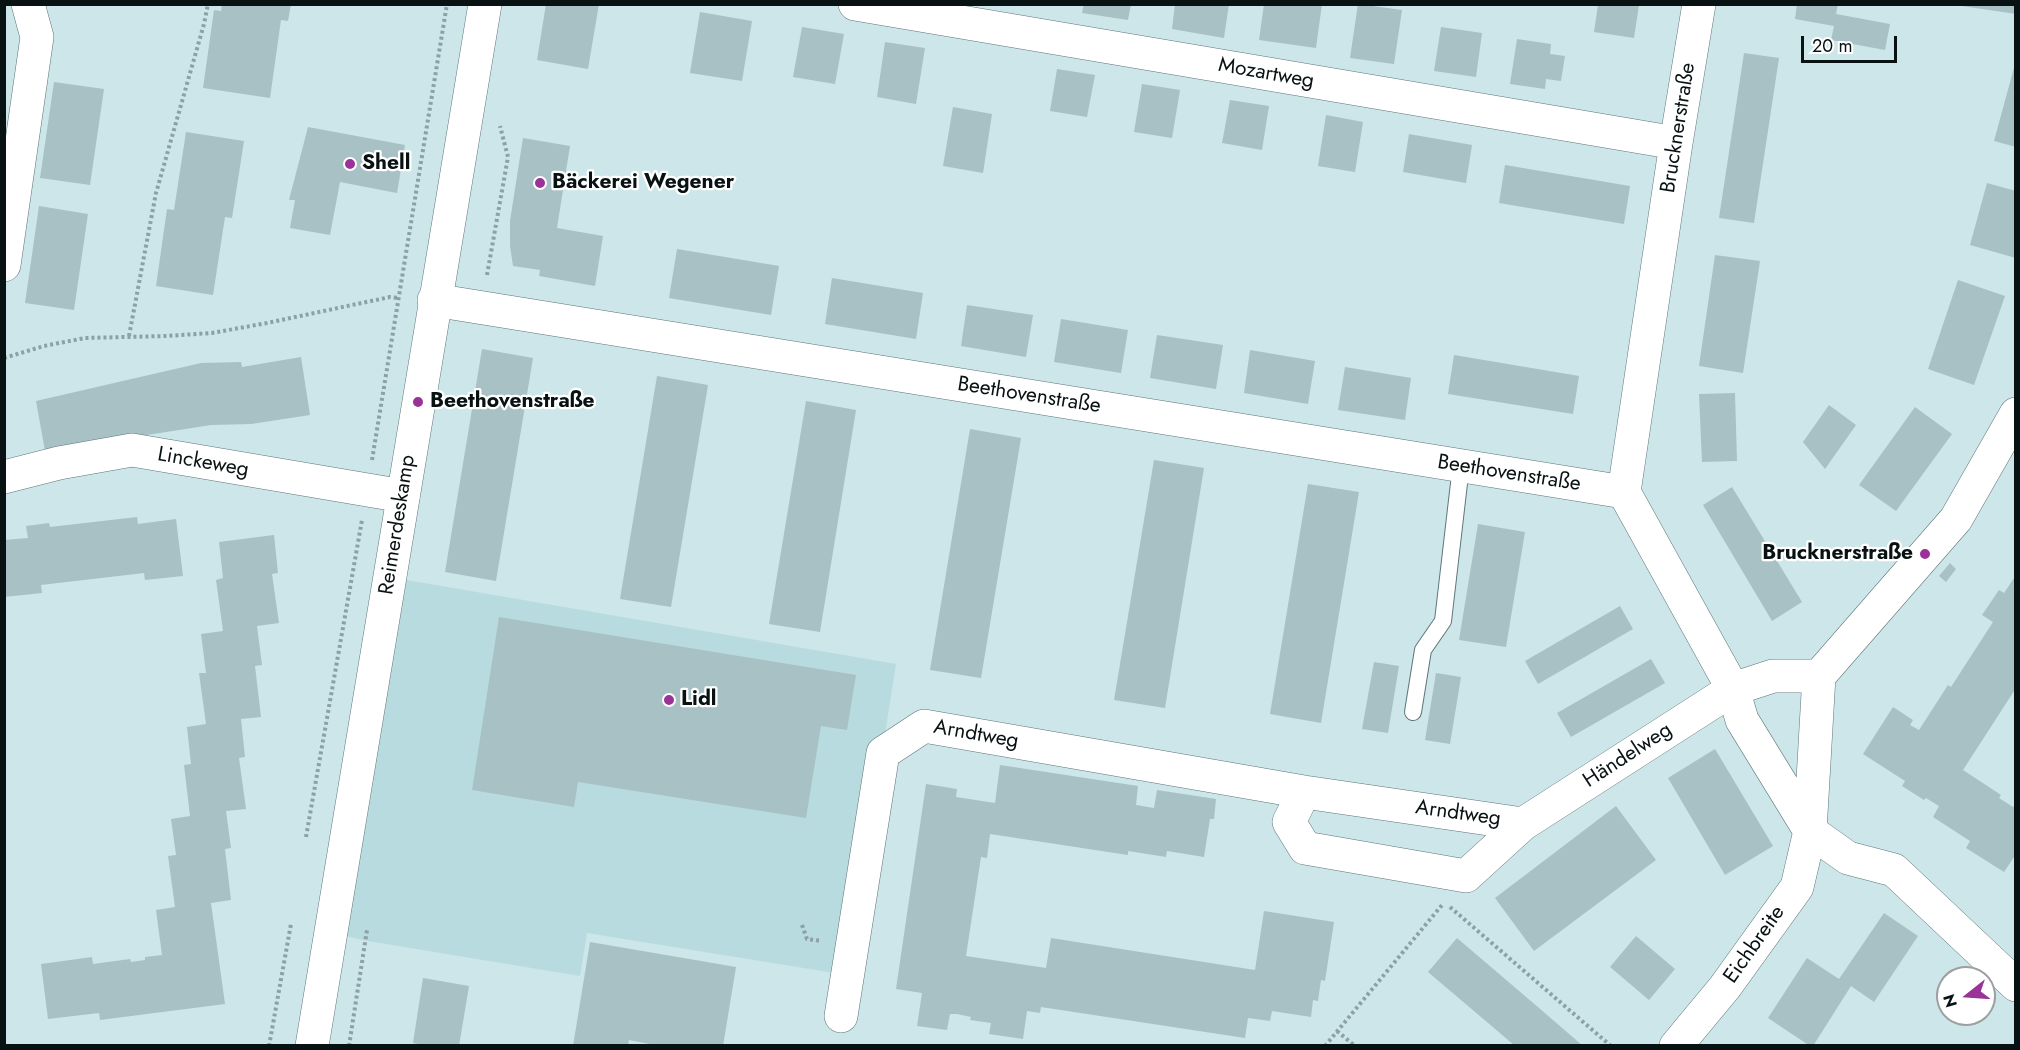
<!DOCTYPE html>
<html>
<head>
<meta charset="utf-8">
<style>
  body { margin:0 }
  #map { position:relative; width:2020px; height:1050px; overflow:hidden; background:#cce6e9; font-family:Jost,sans-serif }
  canvas { display:block }
  .frame { position:absolute; inset:0; border:6px solid #091213; pointer-events:none }
  .north { position:absolute; left:1936px; top:966px; width:60px; height:60px; box-sizing:border-box; background:#fff; border:2px solid #9da0a1; border-radius:50%; rotate:253deg; font-size:16px; font-weight:700; line-height:24px; text-align:center; color:#091213 }
  .north::after { content:''; display:block; margin:auto; width:21px; height:27px; background:#9a3397; clip-path:polygon(50% 0,100% 100%,50% 72%,0 100%) }
  .scale { position:absolute; left:1801px; top:36px; width:96px; height:27px; box-sizing:border-box; border:3px solid #091213; border-top:0; padding-left:8px; font-size:18px; line-height:21px; white-space:nowrap; color:#091213; -webkit-text-stroke:4px #fff; paint-order:stroke }
</style>
</head>
<body>
<div id="map">
<canvas width="2020" height="1050"></canvas>
<div class="frame"></div>
<div class="north">N</div>
<div class="scale">20 m</div>
</div>
<script>
const ctx = document.querySelector('canvas').getContext('2d');
ctx.lineJoin = 'round';
function fill(path, color) { ctx.fillStyle = color; ctx.fill(path, 'evenodd'); }
const poly = rows => new Path2D(rows.map(r => 'M' + r).join(''));
function stroke(path, color, width, dash) { ctx.strokeStyle = color; ctx.lineWidth = width; ctx.lineCap = dash ? 'butt' : 'round'; ctx.setLineDash(dash || []); ctx.stroke(path); }
function label(font, color, halo, rows, align = 'center') {
  ctx.font = font + ' Jost,sans-serif'; ctx.lineWidth = 4.5; ctx.setLineDash([]); ctx.textBaseline = 'middle'; ctx.strokeStyle = halo; ctx.fillStyle = color; for (const [text, x, y, turn = 0] of rows) {
    ctx.save(); ctx.translate(x, y); ctx.rotate((+turn || 0) * Math.PI / 180); ctx.textAlign = isNaN(turn) ? turn : align; if (halo) ctx.strokeText(text, 0, 0); ctx.fillText(text, 0, 0); ctx.restore();
  }
}
fill(poly([
  [389,577,896,664,847,975,587,933,580,976,362,940,332,932]
]), '#b8dbdf');
fill(poly([
  [222,4,291,4,288,21,281,20,270,98,203,88,214,10,221,11],
  [546,4,599,4,588,69,537,60],
  [1084,4,1131,4,1128,20,1082,13],
  [1175,4,1229,4,1224,38,1172,29],
  [1264,4,1322,4,1316,48,1259,40],
  [1358,4,1402,10,1394,64,1350,58],
  [1797,4,1838,4,1836,14,1890,24,1885,50,1831,40,1834,26,1795,19],
  [1962,4,2016,4,2016,14,1962,6],
  [1598,5,1639,5,1634,38,1594,32],
  [700,12,752,21,742,81,690,73],
  [802,27,844,34,835,84,793,77],
  [1441,27,1482,33,1476,77,1434,71],
  [1517,39,1551,44,1550,54,1565,56,1561,81,1546,79,1545,89,1510,84],
  [885,42,925,48,916,104,877,97],
  [1744,53,1779,58,1754,223,1719,218],
  [2015,64,2016,64,2016,147,1994,141],
  [1057,69,1095,75,1087,117,1050,111],
  [54,82,104,89,90,185,40,178],
  [1142,84,1180,90,1172,138,1134,132],
  [1230,100,1269,106,1262,150,1222,143],
  [953,107,992,114,983,173,943,166],
  [1326,115,1363,122,1355,172,1318,166],
  [308,127,405,145,397,193,340,182,330,235,290,228,295,200,289,200],
  [186,132,244,141,232,218,225,217,213,295,156,286,167,209,174,210],
  [1409,134,1472,145,1466,183,1403,172],
  [523,138,570,146,557,228,603,236,595,286,539,276,540,270,513,266,510,246,510,221],
  [1505,165,1630,186,1624,224,1499,203],
  [1987,183,2016,191,2016,258,1970,245],
  [39,206,88,214,74,310,25,303],
  [677,249,779,266,771,315,669,298],
  [1715,255,1760,261,1743,373,1699,366],
  [832,278,923,293,916,339,825,324],
  [1958,280,2005,296,1974,385,1928,369],
  [967,305,1033,315,1026,357,961,346],
  [1061,319,1128,330,1121,373,1054,362],
  [1157,335,1223,345,1216,389,1150,378],
  [482,349,533,358,496,581,445,572],
  [1250,350,1315,361,1308,404,1244,393],
  [1454,355,1579,376,1573,414,1448,394],
  [301,357,310,415,251,424,211,425,45,451,36,401,201,363,241,362,242,367],
  [1345,367,1411,378,1405,420,1338,410],
  [657,376,708,385,671,607,620,599],
  [1735,393,1737,461,1702,462,1699,394],
  [806,401,856,410,820,632,769,624],
  [1829,405,1856,425,1825,469,1803,442],
  [1915,407,1952,434,1896,511,1859,485],
  [970,429,1021,438,981,678,930,670],
  [1154,460,1204,468,1165,708,1114,700],
  [1308,484,1359,492,1321,723,1270,714],
  [1732,487,1802,602,1772,621,1703,505],
  [137,517,138,524,176,519,183,576,145,580,144,573,41,585,42,593,4,597,4,540,28,538,26,526,49,523,50,527],
  [1478,524,1525,532,1506,647,1459,640],
  [274,535,278,573,272,574,279,623,257,626,262,665,255,666,261,717,241,719,245,757,239,758,246,809,226,811,231,848,225,849,231,900,211,903,225,1004,100,1020,99,1013,48,1019,41,964,92,957,93,964,130,959,131,962,145,960,145,957,162,955,156,910,175,907,168,856,176,855,171,819,190,816,184,765,191,764,187,727,206,724,199,673,206,673,201,634,223,631,216,580,223,578,219,542],
  [1950,563,1956,569,1946,582,1939,576],
  [2016,575,2016,688,1963,770,2001,795,1999,798,2013,807,2016,804,2016,854,2004,872,1966,848,1970,841,1933,817,1939,806,1926,798,1924,800,1902,786,1905,781,1863,754,1893,707,1913,720,1910,725,1919,730,1948,685,1951,687,1993,622,1982,615,1999,590,2004,593],
  [1620,606,1633,629,1538,684,1525,661],
  [499,617,856,675,847,730,821,726,806,818,578,782,574,807,472,790],
  [1651,659,1665,683,1571,737,1557,713],
  [1374,662,1399,666,1388,733,1362,729],
  [1436,673,1461,677,1450,744,1425,740],
  [1715,749,1773,846,1725,875,1668,778],
  [1000,765,1138,786,1136,805,1154,808,1157,790,1216,799,1214,819,1210,819,1204,857,1167,851,1166,857,1128,851,1128,855,990,834,987,858,981,857,966,956,1046,968,1051,938,1255,970,1264,911,1334,922,1325,981,1321,980,1318,1001,1313,1000,1311,1017,1272,1011,1270,1021,1248,1018,1245,1038,1041,1007,1040,1013,1027,1011,1023,1039,989,1034,991,1023,970,1020,971,1017,957,1014,950,1014,947,1030,917,1026,922,993,896,989,926,784,957,789,956,797,995,803],
  [1616,806,1656,860,1534,951,1495,898],
  [1884,913,1918,936,1874,1002,1851,986,1813,1046,1810,1046,1768,1018,1807,958,1839,979],
  [1636,936,1675,969,1649,1000,1610,967],
  [1457,938,1539,1008,1583,1046,1515,1046,1494,1028,1428,972],
  [590,942,736,967,723,1046,660,1046,629,1040,628,1046,573,1046],
  [423,978,469,986,459,1046,428,1046,413,1043]
]), '#a8c1c4');
const service = poly([
  [1413,712,1423,650,1443,621,1461,466]
]);
const minor = poly([
  [855,4,1676,143],
  [1699,4,1676,143,1624,492,1733,689,1773,676,1819,676],
  [4,265,37,37,28,4],
  [434,300,1624,492],
  [4,477,59,463,132,450,403,496],
  [1304,792,1289,822,1305,848,1466,876,1523,824,1733,689,1742,720,1810,831,1848,858,1894,870,2016,985],
  [841,1016,883,753,924,726,1304,792,1523,824],
  [1676,1046,1725,987,1797,887,1810,831,1819,676,1956,519,2016,414]
]);
const secondary = poly([
  [312,1046,485,4]
]);
stroke(service, '#5e7578', 18);
stroke(minor, '#5e7578', 34);
stroke(secondary, '#5e7578', 34);
stroke(poly([
  [487,275,508,157,500,126],
  [129,336,156,193,204,24,208,4],
  [4,358,44,346,85,338,166,336,212,333,267,323,390,297,398,298],
  [372,460,447,4],
  [306,837,362,520],
  [1450,907,1611,1046],
  [802,925,807,939,822,941],
  [1337,1031,1355,1046],
  [269,1046,291,924],
  [349,1046,367,930],
  [1325,1046,1442,905]
]), '#8ca1a3', 4, [3, 3]);
stroke(service, '#fff', 16);
stroke(minor, '#fff', 33);
stroke(secondary, '#fff', 33);
for (const [x, y, r, color] of [
  [350,164,6,"#9a3397"],
  [540,183,6,"#9a3397"],
  [418,402,6,"#9a3397"],
  [1925,554,6,"#9a3397"],
  [669,700,6,"#9a3397"]
]) { const dot = new Path2D(); dot.arc(x, y, r, 0, 2 * Math.PI); ctx.fillStyle = color; ctx.fill(dot); stroke(dot, '#fff', 2); }
label('21px', '#091213', '#fff', [
  ["Mozartweg",1266,74,10],
  ["Brucknerstraße",1679,128,-81],
  ["Beethovenstraße",1029,396,9],
  ["Linckeweg",203,463,10],
  ["Beethovenstraße",1509,474,9],
  ["Reimerdeskamp",398,525,-81],
  ["Arndtweg",976,735,10],
  ["Händelweg",1628,756,-33],
  ["Arndtweg",1458,814,8],
  ["Eichbreite",1755,945,-55]
]);
label('bold 21px', '#091213', '#fff', [
  ["Shell",362,164],
  ["Bäckerei Wegener",552,183],
  ["Beethovenstraße",430,402],
  ["Brucknerstraße",1913,554,"right"],
  ["Lidl",681,700]
], 'left');
</script>
</body>
</html>
